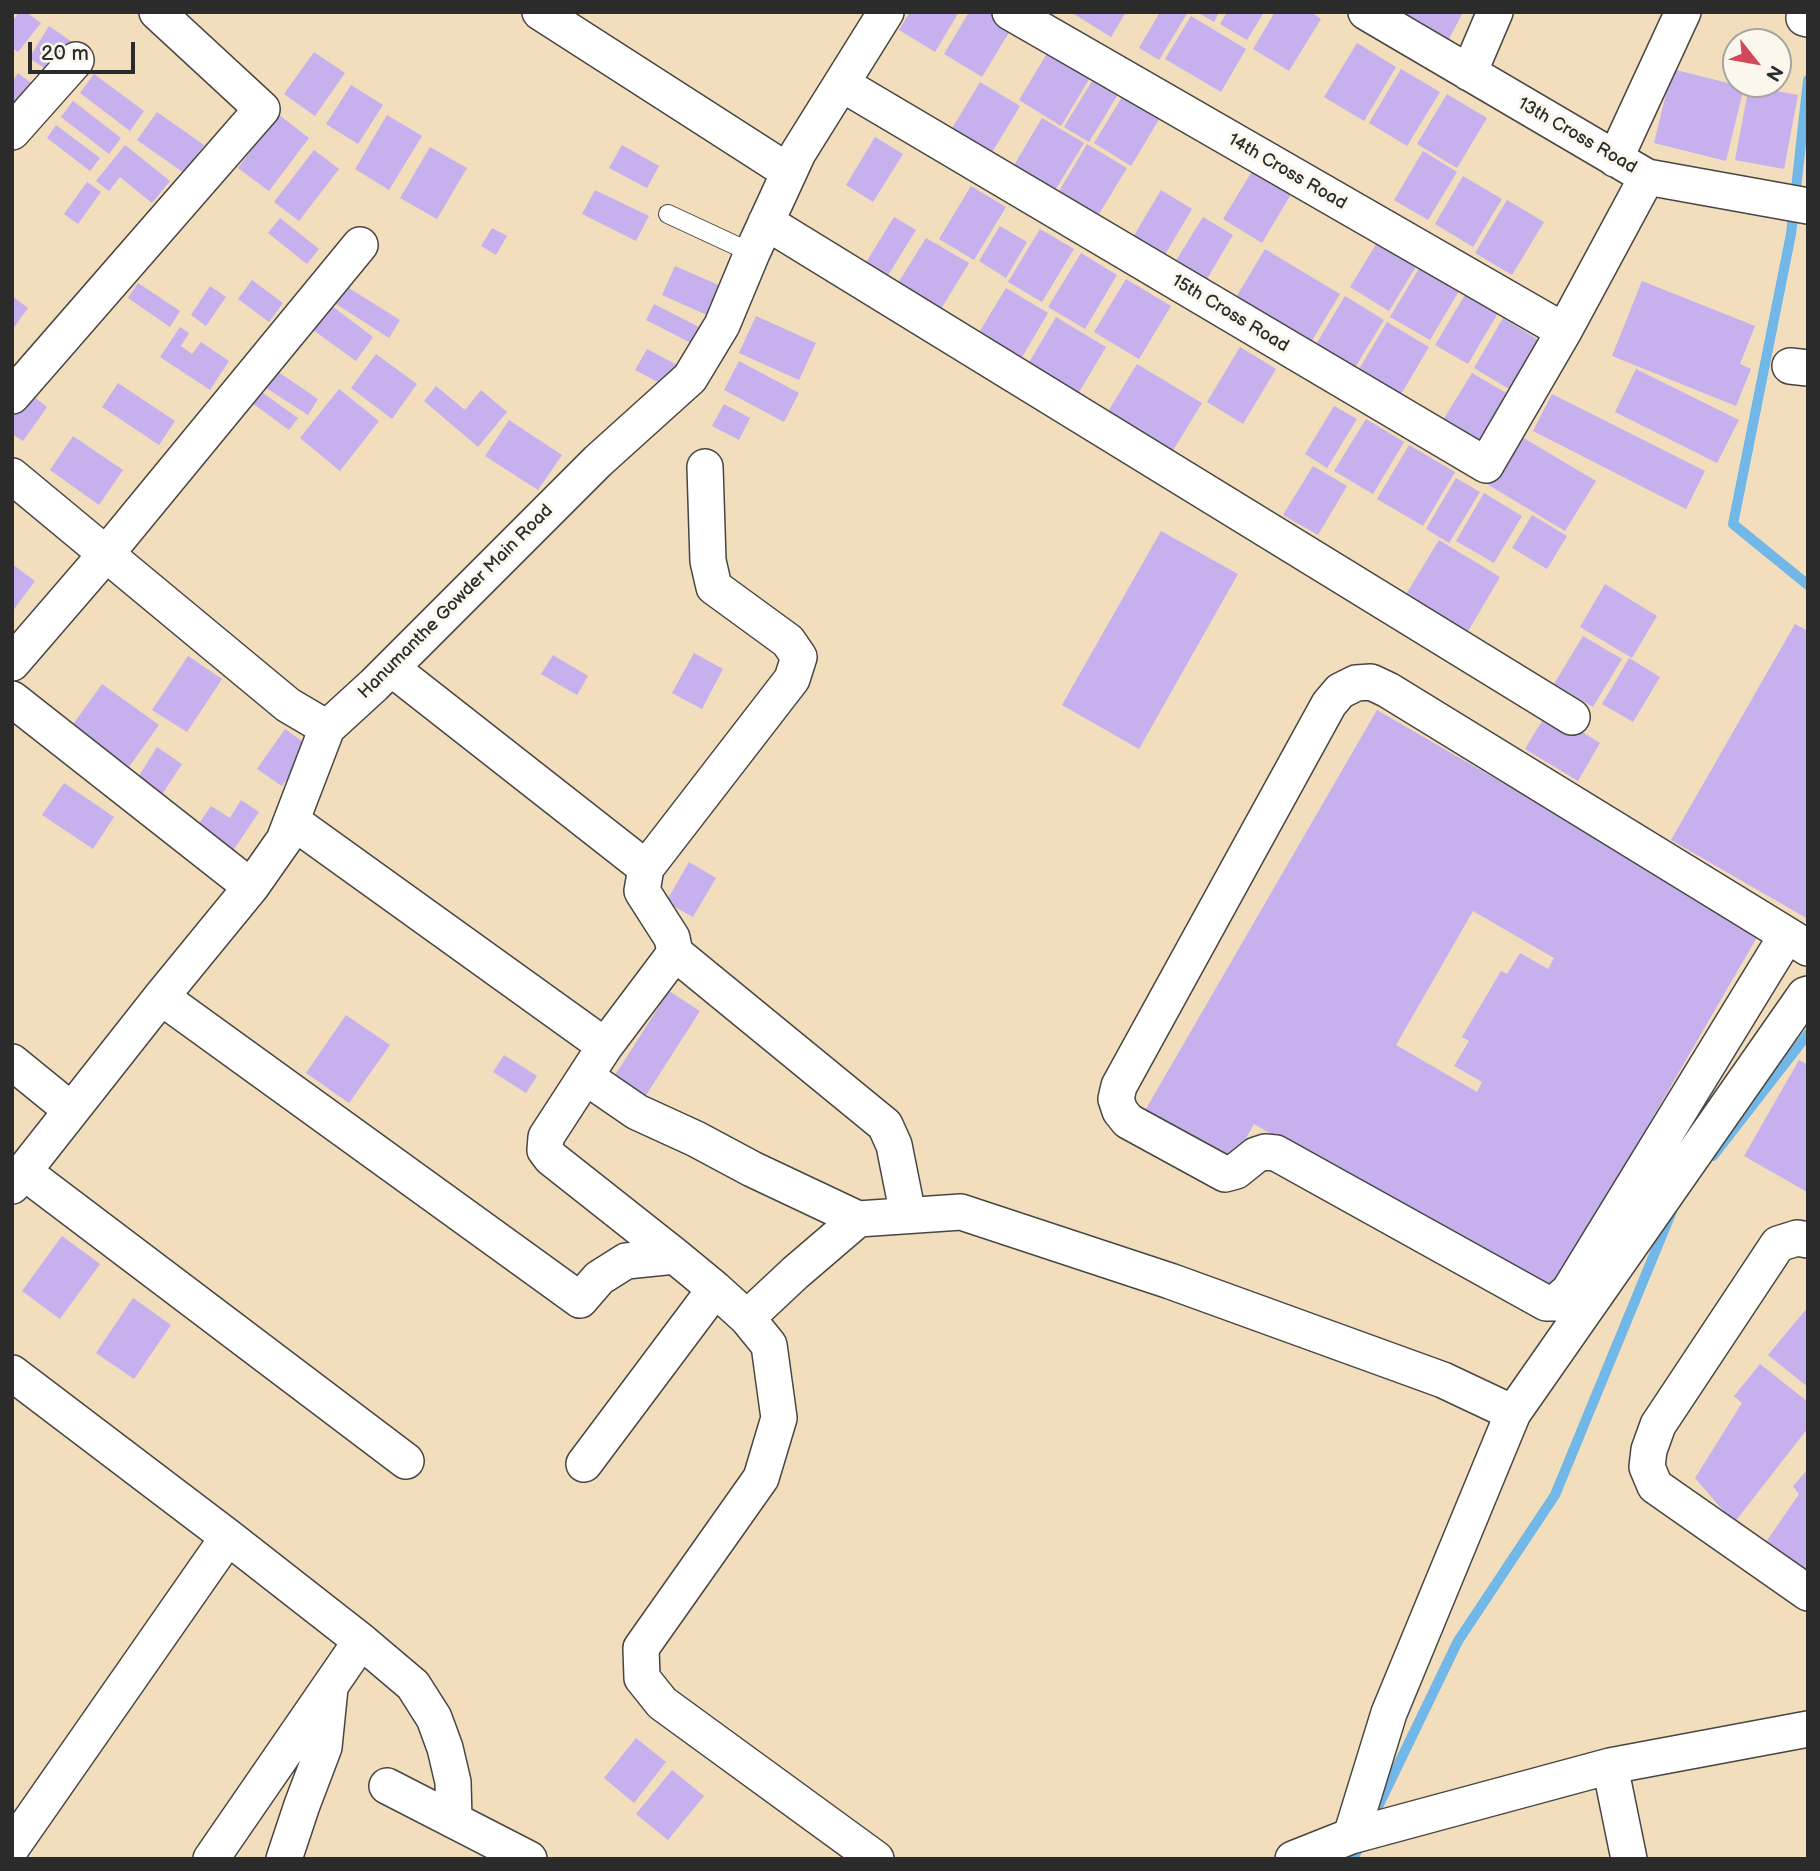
<!DOCTYPE html>
<html>
<head>
<meta charset="utf-8">
<style>
  body { margin:0 }
  #map { position:relative; width:1820px; height:1871px; overflow:hidden; background:#f2ddbd; font-family:"Balsamiq Sans",sans-serif }
  canvas { display:block }
  .frame { position:absolute; inset:0; border:14px solid #2b2b2b; pointer-events:none }
  .north { position:absolute; left:1722px; top:28px; width:70px; height:70px; box-sizing:border-box; background:#fbf7ec; border:2px solid #a8a59f; border-radius:50%; rotate:121deg; font-size:19px; font-weight:700; line-height:28px; text-align:center; color:#2b2b2b }
  .north::after { content:''; display:block; margin:auto; width:24px; height:32px; background:#d1495b; clip-path:polygon(50% 0,100% 100%,50% 72%,0 100%) }
  .scale { position:absolute; left:28px; top:42px; width:107px; height:32px; box-sizing:border-box; border:4px solid #2b2b2b; border-top:0; padding-left:9px; font-size:21px; line-height:24px; white-space:nowrap; color:#2b2b2b; -webkit-text-stroke:5px #fbf7ec; paint-order:stroke }
</style>
</head>
<body>
<div id="map">
<canvas width="1820" height="1871"></canvas>
<div class="frame"></div>
<div class="north">N</div>
<div class="scale">20 m</div>
</div>
<script>
const ctx = document.querySelector('canvas').getContext('2d');
ctx.lineJoin = 'round';
const poly = rows => new Path2D(rows.map(r => 'M' + r).join(''));
function stroke(path, color, width, dash) { ctx.strokeStyle = color; ctx.lineWidth = width; ctx.lineCap = dash ? 'butt' : 'round'; ctx.setLineDash(dash || []); ctx.stroke(path); }
function fill(path, color) { ctx.fillStyle = color; ctx.fill(path, 'evenodd'); }
function label(font, color, halo, rows, align = 'center') {
  ctx.font = font + ' "Balsamiq Sans",sans-serif'; ctx.lineWidth = 6; ctx.setLineDash([]); ctx.textBaseline = 'middle'; ctx.strokeStyle = halo; ctx.fillStyle = color; for (const [text, x, y, turn = 0] of rows) {
    ctx.save(); ctx.translate(x, y); ctx.rotate((+turn || 0) * Math.PI / 180); ctx.textAlign = isNaN(turn) ? turn : align; if (halo) ctx.strokeText(text, 0, 0); ctx.fillText(text, 0, 0); ctx.restore();
  }
}
stroke(poly([
  [1808,80,1791,234,1733,524,1808,585],
  [1713,1156,1808,1034],
  [1373,1817,1458,1641,1555,1495,1672,1211],
  [1353,1859,1362,1841]
]), '#71b8e8', 10);
fill(poly([
  [19,12,26,12,41,23,18,52,12,48,12,22],
  [910,12,959,12,935,52,899,30],
  [969,12,990,12,1013,26,982,77,944,54],
  [1075,12,1126,12,1111,37,1074,14],
  [1160,12,1188,12,1159,60,1139,48],
  [1197,12,1219,12,1214,22],
  [1227,12,1264,12,1247,40,1220,24],
  [1275,12,1311,12,1321,19,1289,71,1253,49],
  [1391,12,1463,12,1447,43],
  [1191,16,1246,49,1221,92,1165,59],
  [49,26,72,42,52,73,29,58],
  [1357,43,1396,67,1364,121,1324,97],
  [1052,45,1094,71,1061,126,1019,100],
  [314,52,345,73,315,116,284,94],
  [1401,69,1440,92,1407,146,1369,123],
  [1672,69,1744,87,1726,161,1654,143],
  [18,73,34,85,12,113,12,82],
  [1097,73,1122,88,1089,142,1064,127],
  [94,74,144,111,130,131,80,93],
  [980,82,1020,106,988,159,948,135],
  [351,85,383,105,358,144,326,124],
  [1749,86,1798,95,1784,169,1735,160],
  [1127,89,1164,111,1131,166,1094,143],
  [1447,94,1487,118,1457,168,1417,144],
  [73,101,121,138,109,154,61,117],
  [157,112,204,145,184,173,137,140],
  [278,114,309,138,269,191,238,168],
  [387,115,422,136,389,190,355,169],
  [1042,118,1084,143,1051,197,1010,172],
  [56,125,100,158,90,171,47,138],
  [875,137,903,154,873,202,846,185],
  [1087,144,1127,168,1091,227,1052,203],
  [125,145,170,181,152,203,120,177,109,191,96,181],
  [622,145,659,166,647,188,609,168],
  [430,147,467,168,437,219,400,198],
  [314,150,339,169,299,221,274,202],
  [1423,151,1457,172,1428,220,1394,200],
  [1254,168,1293,191,1262,243,1223,219],
  [1463,176,1502,199,1473,247,1435,224],
  [87,182,101,192,78,224,64,214],
  [971,186,1006,207,974,260,939,239],
  [595,190,649,216,636,241,582,214],
  [1161,190,1192,209,1157,268,1126,249],
  [1507,200,1544,222,1512,275,1475,253],
  [894,217,916,230,887,277,865,264],
  [1203,217,1233,235,1198,294,1167,275],
  [280,218,319,249,307,264,268,233],
  [1000,226,1027,242,1006,278,979,261],
  [492,228,507,236,496,255,481,246],
  [1040,229,1074,249,1042,302,1008,282],
  [926,238,969,263,941,309,898,283],
  [1378,241,1417,265,1389,311,1350,287],
  [1265,249,1340,294,1307,349,1232,304],
  [1081,253,1117,275,1085,329,1048,307],
  [675,266,723,287,709,316,662,295],
  [1420,267,1459,291,1430,340,1390,317],
  [1126,279,1171,306,1139,359,1094,332],
  [252,280,283,303,269,322,238,299],
  [1642,281,1755,326,1740,364,1751,369,1736,406,1612,356],
  [138,283,180,311,170,327,128,298],
  [344,285,400,320,389,338,333,302],
  [210,286,226,297,206,326,191,315],
  [1006,288,1048,313,1018,364,975,339],
  [1466,293,1498,313,1468,364,1435,345],
  [12,296,28,308,12,330],
  [1345,296,1384,320,1351,374,1312,351],
  [328,303,373,337,356,361,309,327],
  [654,304,701,328,693,344,646,320],
  [756,316,816,343,799,380,739,353],
  [1056,317,1106,347,1075,399,1025,369],
  [1503,318,1540,341,1511,390,1474,368],
  [1387,322,1429,347,1397,401,1355,376],
  [180,327,189,333,181,346,192,354,201,342,229,361,210,390,160,357],
  [1240,347,1276,369,1243,424,1207,402],
  [647,349,681,367,669,388,635,370],
  [376,354,417,384,392,419,351,388],
  [739,361,799,393,784,422,724,390],
  [1137,364,1202,403,1169,457,1104,418],
  [271,367,318,399,308,415,260,384],
  [1636,369,1739,420,1717,463,1615,412],
  [1472,373,1513,397,1481,450,1440,425],
  [118,383,175,421,159,445,102,407],
  [436,386,465,410,481,390,507,412,478,447,424,401],
  [256,388,298,418,289,430,248,400],
  [339,389,379,421,340,471,300,438],
  [28,392,47,407,23,441,12,434,12,415],
  [1552,394,1705,471,1686,509,1533,431],
  [724,404,750,418,739,440,712,426],
  [1334,406,1357,419,1327,468,1305,454],
  [1366,419,1404,442,1373,494,1334,471],
  [509,420,562,455,538,490,485,456],
  [1517,434,1596,481,1565,531,1487,484],
  [73,436,123,470,99,505,50,470],
  [1409,445,1455,472,1423,526,1377,499],
  [1313,466,1347,486,1318,535,1283,515],
  [1456,478,1480,492,1449,543,1426,529],
  [1484,493,1522,516,1494,563,1456,541],
  [1532,515,1567,536,1547,569,1512,548],
  [1161,531,1238,574,1139,749,1062,705],
  [1439,540,1500,577,1467,633,1405,596],
  [12,564,35,581,12,612],
  [1605,584,1657,616,1632,658,1580,627],
  [1795,624,1808,631,1808,919,1671,840],
  [1583,636,1622,659,1593,707,1554,684],
  [694,653,723,669,702,709,672,693],
  [553,655,588,676,577,695,541,674],
  [188,656,222,679,187,732,152,710],
  [1629,658,1660,677,1633,722,1602,704],
  [102,684,159,725,126,771,69,730],
  [1377,710,1760,932,1550,1295,1254,1124,1231,1165,1143,1114],
  [1473,911,1554,958,1548,969,1520,953,1507,974,1501,971,1462,1037,1469,1041,1454,1066,1482,1082,1477,1092,1396,1045],
  [1548,711,1600,743,1578,781,1525,749],
  [285,729,310,747,282,786,257,769],
  [157,747,182,764,159,799,134,784],
  [64,783,114,817,93,849,42,815],
  [241,800,259,812,230,855,194,831,211,806,230,818],
  [689,862,716,878,693,917,666,902],
  [669,991,700,1011,641,1103,610,1083],
  [346,1015,390,1045,349,1103,306,1073],
  [504,1055,537,1076,526,1093,493,1072],
  [1799,1060,1808,1065,1807,1192,1744,1156],
  [62,1236,100,1264,60,1319,22,1291],
  [133,1298,171,1325,134,1379,96,1353],
  [1808,1307,1808,1387,1768,1355],
  [1760,1364,1808,1402,1808,1428,1734,1523,1695,1478,1742,1403,1734,1396],
  [1808,1469,1808,1579,1762,1548,1799,1494,1793,1486],
  [636,1738,666,1762,634,1803,604,1778],
  [672,1770,704,1796,668,1840,636,1814]
]), '#c6b0ee');
const lane = poly([
  [668,214,752,253]
]);
const street = poly([
  [540,12,789,172],
  [1010,12,1564,331],
  [1366,12,1647,177,1808,206],
  [1804,18,1808,19],
  [1469,73,1495,12],
  [842,84,1486,465,1564,331,1647,177],
  [12,132,76,60],
  [1615,159,1683,12],
  [766,222,1572,717],
  [1790,366,1808,368],
  [12,396,262,109,157,12],
  [12,476,288,705,327,728],
  [12,663,106,554,360,245],
  [391,668,646,868,792,679,799,657,788,641,714,587,708,561,705,467],
  [12,699,251,887],
  [292,821,605,1046,546,1137,545,1150,551,1158,675,1256],
  [1787,935,1569,1291,1555,1303,1546,1303,1276,1153,1265,1152,1256,1155,1236,1171,1225,1174,1128,1121,1120,1111,1116,1099,1119,1086,1329,704,1340,691,1356,683,1371,682,1388,690,1787,935,1808,948],
  [675,953,885,1125,894,1145,908,1215],
  [161,997,580,1300,599,1278,626,1261,675,1256,715,1289,747,1318,769,1345,779,1418,761,1478,641,1648,642,1678,662,1703,876,1859],
  [605,1046,675,953,672,938,642,891,646,868],
  [12,1062,71,1110],
  [586,1077,637,1112,696,1139,752,1169,858,1219],
  [24,1172,406,1461],
  [12,1186,161,997,251,887,284,840,327,728,374,685,598,461,690,378,722,325,752,253,798,153,886,12],
  [1808,1240,1797,1238,1778,1244,1658,1425,1649,1450,1647,1467,1655,1486,1808,1593],
  [747,1318,795,1273,858,1219,961,1212,1170,1281,1443,1380,1513,1413],
  [12,1373,228,1537,361,1641,413,1685,434,1718,445,1748,453,1782,454,1820],
  [584,1464,715,1289],
  [1610,1766,1629,1859],
  [387,1786,529,1859],
  [1351,1836,1610,1766,1808,1729],
  [12,1847,228,1537],
  [211,1859,361,1641],
  [284,1859,302,1805,324,1747,330,1688],
  [1293,1859,1351,1836,1389,1713,1513,1413,1805,995,1808,994]
]);
stroke(lane, '#494641', 20);
stroke(street, '#494641', 38);
stroke(lane, '#fff', 18);
stroke(street, '#fff', 35);
label('18px', '#2b2b2b', '#fbf7ec', [
  ["13th Cross Road",1577,136,30],
  ["14th Cross Road",1287,172,30],
  ["15th Cross Road",1230,314,31],
  ["Hanumanthe Gowder Main Road",456,602,-45]
]);
</script>
</body>
</html>
